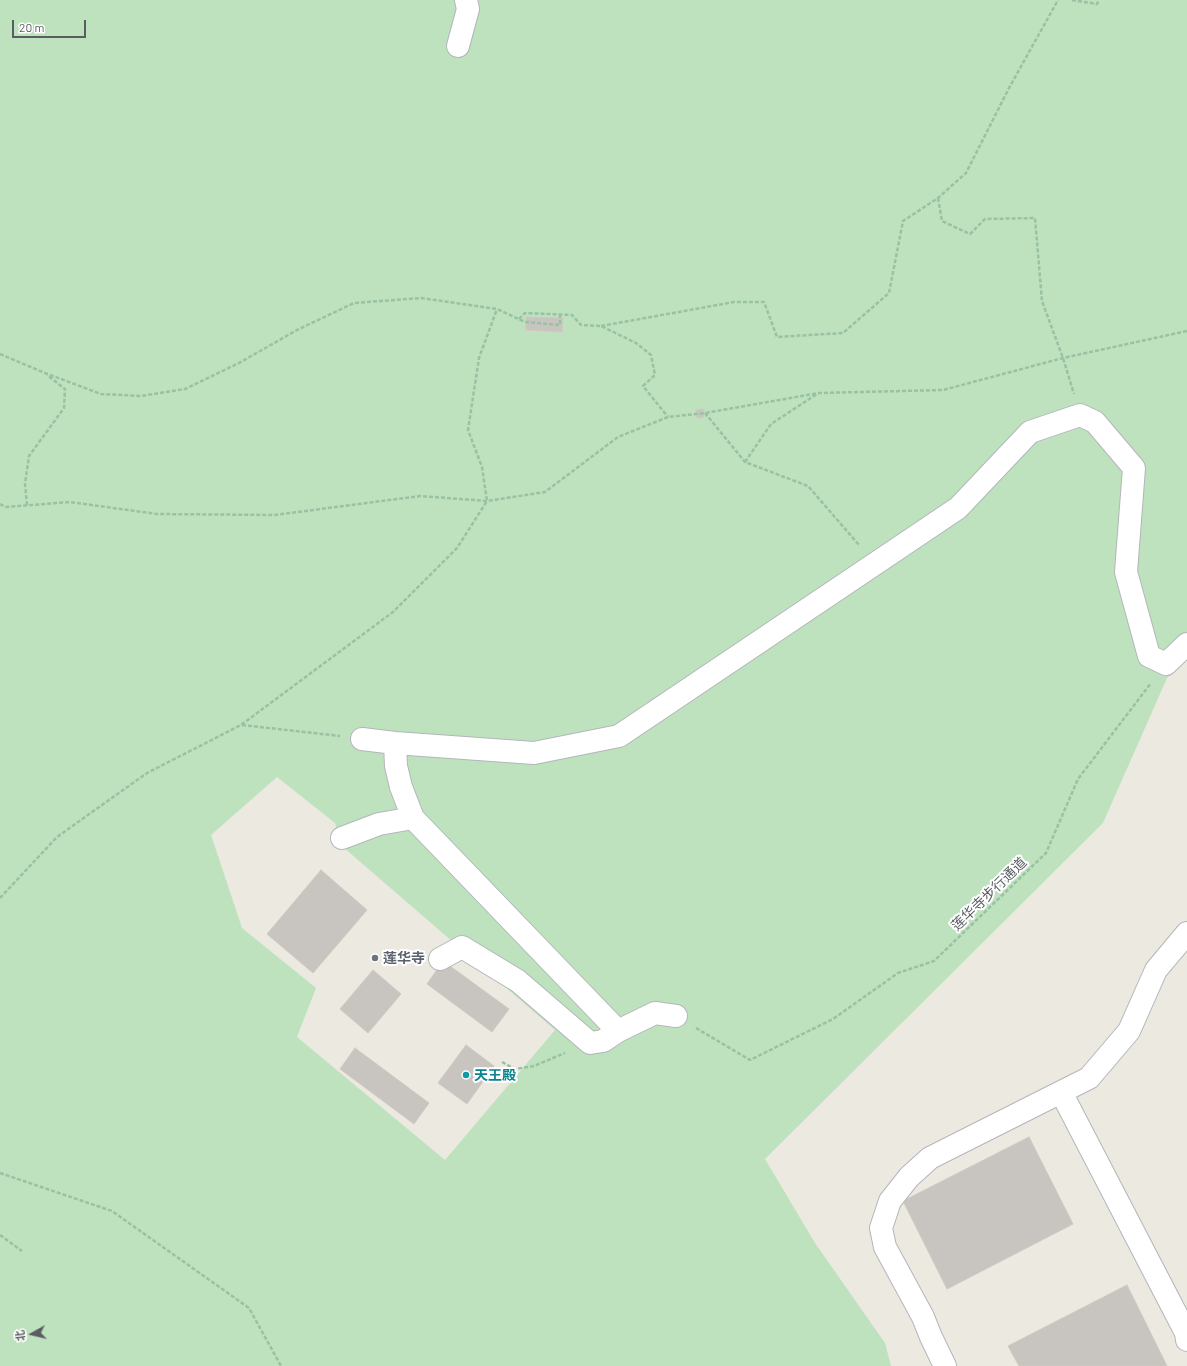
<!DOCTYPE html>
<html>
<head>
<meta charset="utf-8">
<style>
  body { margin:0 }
  #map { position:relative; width:1187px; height:1366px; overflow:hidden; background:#ebe9e0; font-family:Barlow,"Noto Sans SC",sans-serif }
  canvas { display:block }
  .north { position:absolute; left:12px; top:1314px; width:40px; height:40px; -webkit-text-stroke:3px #fff; paint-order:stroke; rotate:262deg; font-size:11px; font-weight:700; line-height:16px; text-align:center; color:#595c61 }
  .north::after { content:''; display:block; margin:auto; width:14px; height:18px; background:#595c61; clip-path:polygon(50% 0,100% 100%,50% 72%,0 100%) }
  .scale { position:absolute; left:12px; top:20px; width:74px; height:18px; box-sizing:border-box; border:2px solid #595c61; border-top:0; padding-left:5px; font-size:12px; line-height:14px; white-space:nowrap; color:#595c61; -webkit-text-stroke:3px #fff; paint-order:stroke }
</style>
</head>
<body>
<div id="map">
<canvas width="1187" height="1366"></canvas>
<div class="north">北</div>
<div class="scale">20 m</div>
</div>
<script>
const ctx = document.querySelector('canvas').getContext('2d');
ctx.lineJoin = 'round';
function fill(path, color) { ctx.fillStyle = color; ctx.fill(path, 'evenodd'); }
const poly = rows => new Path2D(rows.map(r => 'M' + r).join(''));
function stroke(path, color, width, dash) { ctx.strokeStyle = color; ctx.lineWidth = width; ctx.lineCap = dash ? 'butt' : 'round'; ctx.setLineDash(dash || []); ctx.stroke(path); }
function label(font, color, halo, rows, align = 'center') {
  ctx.font = font + ' Barlow,"Noto Sans SC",sans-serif'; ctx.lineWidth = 4; ctx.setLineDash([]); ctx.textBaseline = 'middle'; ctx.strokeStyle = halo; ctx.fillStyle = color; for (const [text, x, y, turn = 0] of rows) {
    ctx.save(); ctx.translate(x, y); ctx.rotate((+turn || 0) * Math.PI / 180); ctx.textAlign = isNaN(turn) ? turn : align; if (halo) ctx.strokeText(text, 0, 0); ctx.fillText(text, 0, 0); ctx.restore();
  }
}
fill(poly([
  [0,0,1187,0,1187,659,1167,678,1103,823,765,1159,815,1243,885,1343,891,1366,0,1366],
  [277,777,335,823,343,847,555,1030,445,1160,297,1037,316,988,242,928,211,835]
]), '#bee2be');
const building = poly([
  [526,317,563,318,562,332,526,330,526,317],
  [704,409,704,417,697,418,696,410,704,409],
  [321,870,367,910,313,973,267,934,321,870],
  [443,961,509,1009,492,1032,427,984,443,961],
  [373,970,401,994,368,1033,340,1009,373,970],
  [466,1045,494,1066,467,1104,438,1083,466,1045],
  [355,1048,429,1103,414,1124,340,1069,355,1048],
  [1029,1137,1073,1224,947,1289,903,1201,1029,1137],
  [1127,1285,1167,1366,1019,1366,1008,1346,1127,1285]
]);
fill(building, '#c8c5c0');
stroke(building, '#cfcabf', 1);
const minor = poly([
  [458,46,468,9,466,0],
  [362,739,395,743,534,753,619,736,958,508,1030,432,1080,415,1095,422,1134,468,1126,572,1149,656,1166,664,1187,644],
  [395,743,396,766,401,787,413,818,618,1031,655,1013,676,1016],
  [342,838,379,824,413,818],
  [440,959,462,947,518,981,590,1043,603,1041,618,1031],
  [1061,1092,1186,1333,1187,1340],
  [945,1366,931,1337,923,1317,885,1247,881,1228,890,1201,909,1177,930,1158,1089,1078,1129,1031,1156,970,1187,933]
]);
stroke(minor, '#b3b6ba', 24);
stroke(poly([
  [1072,0,1097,4,1099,0],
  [938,198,942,221,970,234,985,219,1035,218,1042,301,1063,358,1074,394],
  [519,319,525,313,572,315,581,325,601,326,636,343,651,355,655,375,643,386,668,417],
  [601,326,734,302,764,302,777,337,843,333,889,293,903,221,938,198,966,173,1008,90,1058,0],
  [0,354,45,373,101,394,141,396,185,389,239,363,297,330,354,303,421,298,497,309,525,322,560,325,560,314],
  [705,413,745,462,808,486,859,545],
  [745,462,771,424,817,394],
  [0,504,6,507,70,502,157,514,275,515,420,496,487,501,545,492,618,437,668,417,705,413,819,393,943,390,1063,358,1187,331],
  [27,505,25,484,29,456,64,408,65,389,47,375],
  [242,725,340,736],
  [0,898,57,837,147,773,241,725,393,612,457,548,487,501,482,467,468,430,479,358,497,309],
  [696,1028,750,1060,833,1019,898,973,934,961,1046,853,1078,779,1151,683],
  [502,1062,515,1069,534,1066,565,1053],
  [0,1173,112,1211,249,1308,281,1366],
  [0,1235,22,1251]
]), '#98c2a3', 2.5, [4, 2]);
stroke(minor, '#fff', 22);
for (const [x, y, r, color] of [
  [375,958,4,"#6b7280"],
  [466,1075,4,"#0f9aa8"]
]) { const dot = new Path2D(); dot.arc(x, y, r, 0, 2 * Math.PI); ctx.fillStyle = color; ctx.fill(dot); stroke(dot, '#fff', 1.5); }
label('14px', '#595c61', '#fff', [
  ["莲华寺步行通道",989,894,-44]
]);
label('bold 14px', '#5b616d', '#fff', [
  ["莲华寺",383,958]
], 'left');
label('bold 14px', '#0d838f', '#fff', [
  ["天王殿",474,1075]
], 'left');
</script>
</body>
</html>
